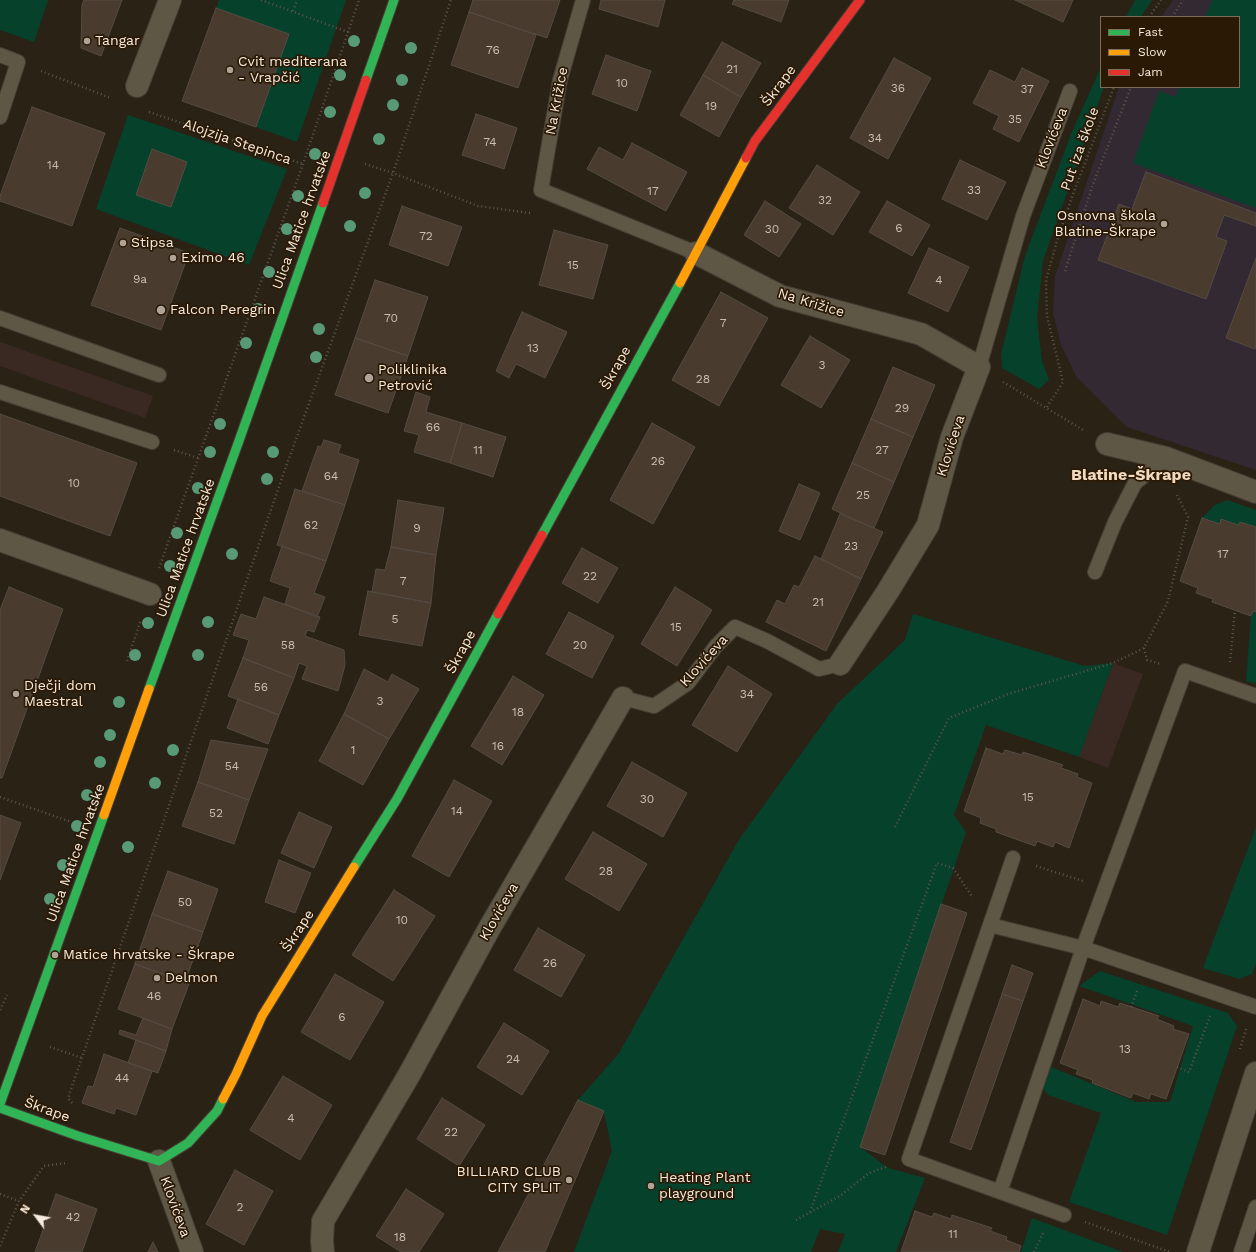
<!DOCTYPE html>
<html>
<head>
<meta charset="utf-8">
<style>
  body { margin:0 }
  #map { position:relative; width:1256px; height:1252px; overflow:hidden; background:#2b2216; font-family:"Work Sans",sans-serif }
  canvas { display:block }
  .legend { position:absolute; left:1100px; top:16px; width:140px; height:72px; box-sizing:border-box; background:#2a1904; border:1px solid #7c6d5b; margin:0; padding:5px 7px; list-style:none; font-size:12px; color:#f6eadd }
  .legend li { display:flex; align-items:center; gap:8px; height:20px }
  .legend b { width:20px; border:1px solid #7c6d5b }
  .north { position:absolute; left:16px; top:1196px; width:40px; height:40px; -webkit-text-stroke:3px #2a1904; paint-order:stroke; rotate:302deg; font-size:11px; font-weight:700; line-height:16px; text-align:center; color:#f6eadd }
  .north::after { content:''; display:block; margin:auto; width:14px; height:18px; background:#f6eadd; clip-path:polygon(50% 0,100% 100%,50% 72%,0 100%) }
</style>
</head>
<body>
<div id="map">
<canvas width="1256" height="1252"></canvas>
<ul class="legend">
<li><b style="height:5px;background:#30b455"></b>Fast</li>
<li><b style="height:5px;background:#ff9f0a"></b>Slow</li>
<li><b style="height:5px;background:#e5322d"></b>Jam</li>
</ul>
<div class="north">N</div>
</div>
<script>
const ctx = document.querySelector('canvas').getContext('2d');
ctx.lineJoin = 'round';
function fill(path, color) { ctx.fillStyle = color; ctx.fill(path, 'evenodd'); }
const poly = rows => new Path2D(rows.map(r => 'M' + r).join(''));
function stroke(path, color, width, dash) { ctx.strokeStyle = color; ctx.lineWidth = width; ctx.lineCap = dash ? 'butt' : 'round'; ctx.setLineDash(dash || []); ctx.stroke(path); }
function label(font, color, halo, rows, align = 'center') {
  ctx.font = font + ' "Work Sans",sans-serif'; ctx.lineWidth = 3.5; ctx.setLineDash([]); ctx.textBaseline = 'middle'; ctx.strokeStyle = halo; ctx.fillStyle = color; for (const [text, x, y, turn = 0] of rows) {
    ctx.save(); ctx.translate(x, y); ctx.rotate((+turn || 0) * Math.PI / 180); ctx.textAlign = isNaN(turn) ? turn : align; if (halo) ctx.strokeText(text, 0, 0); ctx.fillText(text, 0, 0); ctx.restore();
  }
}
fill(poly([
  [0,342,153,396,145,418,0,366],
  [1113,663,1143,674,1108,768,1079,757]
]), '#3a2823');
fill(poly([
  [1173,0,1256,0,1256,470,1127,427,1076,376,1061,345,1053,313,1055,276,1119,87,1239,87,1239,17,1161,17]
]), '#332933');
fill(poly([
  [0,0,48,0,34,42,0,30],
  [219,0,346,0,297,142,256,127,289,34,216,8],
  [1135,0,1152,0,1141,17,1126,17],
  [1212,0,1256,0,1256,208,1133,163,1159,91,1176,97,1179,87,1239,87,1239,17,1205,17],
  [1101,67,1101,87,1104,87,1043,261,1037,318,1042,361,1049,380,1039,389,1002,368,1001,354,1025,256,1071,134],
  [128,115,287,169,249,265,96,209],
  [1227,500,1256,510,1256,527,1240,522,1238,525,1221,520,1220,524,1202,518,1215,505],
  [1253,611,1256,612,1256,684,1246,681,1251,616],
  [913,614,1085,666,1113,663,1079,757,986,725,954,815,966,832,860,1147,888,1168,925,1178,896,1252,838,1252,845,1234,820,1229,811,1252,574,1252,612,1151,604,1112,578,1100,619,1053,738,841,837,704,905,640],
  [1256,827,1256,964,1252,974,1239,979,1203,968],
  [1100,971,1228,1013,1237,1026,1167,1235,1069,1202,1101,1113,1048,1095,1043,1088,1051,1067,1136,1102,1170,1102,1193,1026,1079,986],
  [1032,1218,1123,1252,1021,1252]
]), '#06412b');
const building = poly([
  [84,0,122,0,101,56,81,48,82,5,84,0],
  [473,0,560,0,547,38,469,12,473,0],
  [601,0,665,0,658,27,599,9,601,0],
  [734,0,789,0,781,22,732,4,734,0],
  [1015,0,1073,0,1063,22,1015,0],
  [216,8,289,34,256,127,182,101,216,8],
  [469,12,536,35,518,88,451,65,469,12],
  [722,42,761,63,741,97,703,75,722,42],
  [606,55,651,71,637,111,592,94,606,55],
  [894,58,931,78,888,159,850,138,894,58],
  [1022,68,1049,81,1019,142,993,129,999,116,973,103,990,70,1015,82,1022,68],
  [703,75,741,97,719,137,680,115,703,75],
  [32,107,105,133,72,226,0,201,0,196,32,107],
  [476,114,517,128,504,169,462,155,476,114],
  [632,143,687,172,666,211,587,169,599,147,623,160,632,143],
  [152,149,187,162,171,207,136,195,152,149],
  [960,160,1006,182,987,220,942,199,960,160],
  [817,165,860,192,833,235,789,208,817,165],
  [1146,172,1256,213,1256,226,1224,215,1216,237,1227,241,1206,299,1098,260,1119,204,1132,209,1146,172],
  [765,201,801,224,779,257,744,235,765,201],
  [887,201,930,225,912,256,869,232,887,201],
  [402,206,462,227,448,266,389,245,402,206],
  [120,228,189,253,161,330,91,305,120,228],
  [554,230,608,245,593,299,539,285,554,230],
  [929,248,969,267,948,312,908,293,929,248],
  [1256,258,1256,347,1255,349,1226,338,1256,258],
  [375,280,428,297,408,356,355,338,375,280],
  [721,292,768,318,719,406,672,380,721,292],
  [522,312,567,332,545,378,516,364,509,378,496,371,522,312],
  [810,336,850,360,821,408,781,385,810,336],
  [355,338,408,356,388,413,335,395,355,338],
  [893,367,935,385,913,437,871,419,893,367],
  [416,392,430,397,426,412,462,423,450,463,414,452,419,435,404,431,416,392],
  [0,414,137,463,110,536,0,496,0,414],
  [871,419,913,437,894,482,852,463,871,419],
  [462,423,506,437,493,477,450,463,462,423],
  [652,423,695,447,653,524,610,500,652,423],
  [324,440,341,445,338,453,359,460,345,505,302,491,318,446,321,447,324,440],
  [852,463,894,482,874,528,832,509,852,463],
  [799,484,820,493,800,540,779,531,799,484],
  [295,489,345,505,326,561,277,545,295,489],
  [398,500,444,508,436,555,391,547,398,500],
  [840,514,883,532,861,579,821,559,840,514],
  [1202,518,1220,524,1221,519,1238,525,1240,522,1256,527,1256,612,1253,611,1251,616,1212,602,1213,599,1196,593,1198,588,1180,581,1202,518],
  [282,546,326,561,314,593,325,597,317,617,285,604,290,588,270,581,282,546],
  [391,547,436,555,431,603,372,592,376,569,385,570,391,547],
  [582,548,618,568,598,603,562,583,582,548],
  [815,556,861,579,826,651,766,622,777,600,785,604,794,585,799,587,815,556],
  [9,587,63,609,2,778,0,778,0,610,9,587],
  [675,587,712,610,677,666,641,644,675,587],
  [368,591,431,603,422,646,359,635,368,591],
  [264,597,320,617,314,632,307,630,305,636,344,650,345,665,338,691,302,679,307,666,299,663,294,678,243,658,249,640,233,635,241,614,256,619,264,597],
  [569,612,614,636,592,678,546,654,569,612],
  [243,658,294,678,279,715,228,696,243,658],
  [728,666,772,694,737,752,692,725,728,666],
  [364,669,388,682,392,674,419,689,389,739,344,714,364,669],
  [513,676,544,695,502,765,471,746,513,676],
  [238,699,279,715,268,744,227,728,238,699],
  [344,714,389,739,363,785,319,761,344,714],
  [211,740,268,749,249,800,198,782,211,740],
  [986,748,1003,754,1005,750,1022,755,1023,752,1063,765,1061,768,1078,774,1077,777,1092,783,1069,848,1055,842,1053,847,1037,841,1035,846,996,832,996,829,980,823,981,818,964,811,986,748],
  [632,762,687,793,663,837,607,806,632,762],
  [454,780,492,801,449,877,412,856,454,780],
  [198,782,249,800,234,844,182,826,198,782],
  [299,812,332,827,314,868,281,853,299,812],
  [0,815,21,823,0,880,0,815],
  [593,832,647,864,619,911,565,879,593,832],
  [279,860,311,873,295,913,265,902,279,860],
  [168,871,218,889,203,932,152,914,168,871],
  [394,890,435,916,393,981,352,955,394,890],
  [941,904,967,913,885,1155,860,1147,941,904],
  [152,914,203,932,185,982,135,964,152,914],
  [538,928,585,955,561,997,514,970,538,928],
  [135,964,189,984,172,1029,118,1009,135,964],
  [1012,965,1033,973,1023,1001,1002,994,1012,965],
  [335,974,384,1002,350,1060,301,1032,335,974],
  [1002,994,1023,1001,971,1150,950,1142,1002,994],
  [1083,999,1100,1006,1101,1001,1118,1007,1120,1003,1159,1016,1157,1019,1174,1026,1173,1029,1189,1034,1166,1099,1151,1094,1149,1099,1133,1093,1131,1098,1092,1083,1093,1080,1076,1074,1078,1070,1060,1063,1083,999],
  [143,1018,172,1029,166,1051,119,1034,120,1030,136,1035,143,1018],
  [504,1023,549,1051,522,1095,477,1067,504,1023],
  [136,1040,166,1051,158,1073,128,1063,136,1040],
  [104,1054,152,1071,136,1115,116,1108,114,1114,82,1103,88,1086,93,1087,104,1054],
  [283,1076,332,1105,300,1160,250,1130,283,1076],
  [442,1098,485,1125,459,1166,417,1139,442,1098],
  [578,1100,604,1111,545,1252,498,1252,578,1100],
  [235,1170,273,1191,244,1245,206,1224,235,1170],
  [406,1189,444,1214,419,1252,401,1252,376,1236,406,1189],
  [56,1194,97,1209,82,1252,35,1252,56,1194],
  [915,1211,932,1217,934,1213,951,1219,952,1215,992,1228,990,1231,1007,1237,1006,1240,1021,1246,1019,1252,901,1252,915,1211],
  [153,1242,158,1252,148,1252,153,1242]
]);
fill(building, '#493b2d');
stroke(building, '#544c43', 1);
const lane = poly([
  [583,0,560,80,541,190,696,253],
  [0,55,18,62,0,117],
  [0,318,159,375],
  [979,367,1023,216,1070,91],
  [0,392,152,442],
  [1095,572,1115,522,1135,483,1166,458],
  [623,698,654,706,688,683,716,646,735,627,767,641,819,669,840,664],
  [990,925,1013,858],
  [1000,1192,1083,948,1185,671,1256,696],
  [1064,1215,909,1159,990,925,1083,948,1256,1007],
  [1241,1252,1256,1207]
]);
const street = poly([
  [137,86,170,0],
  [696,253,780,296,921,334,979,367,952,437,928,525,888,591,840,664],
  [1107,444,1166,458,1256,492],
  [0,540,150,594],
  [159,1161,192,1252],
  [323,1252,322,1241,323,1221,409,1075,489,929,623,698],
  [1198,1252,1256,1073]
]);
const fast = poly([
  [366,80,394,0],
  [542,535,680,283],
  [149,689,240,438,323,203],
  [354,867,397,799,498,614],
  [0,1104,104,815],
  [0,1108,78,1136,159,1161,188,1143,217,1111,223,1099]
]);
const slow = poly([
  [680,283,746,158],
  [104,815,149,689],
  [223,1099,236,1074,262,1016,354,867]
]);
const jam = poly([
  [746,158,755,141,860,0],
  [323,203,366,80],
  [498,614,542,535]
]);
stroke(lane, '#463d34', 16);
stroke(street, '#463d34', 24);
stroke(fast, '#463d34', 11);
stroke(slow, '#463d34', 11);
stroke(jam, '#463d34', 11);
stroke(poly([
  [261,0,348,32],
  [293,11,297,0],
  [1149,17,1161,0],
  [1172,17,1183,0],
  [41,71,111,98],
  [149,112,303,164],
  [365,164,393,173,478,206,530,213],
  [1065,271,1093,184,1131,87],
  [1003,382,1083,430],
  [1047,407,1063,382,1047,316,1046,280,1057,241,1072,197,1114,87],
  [174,450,198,458],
  [159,568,303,164,359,0],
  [1144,648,1147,660,1161,664],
  [127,661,141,620],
  [1230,662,1235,610],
  [0,797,71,822],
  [895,827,949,718,1008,694,1113,663,1144,648,1168,601,1188,517,1176,493],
  [1036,866,1083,881],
  [1131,1007,1137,991],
  [0,1010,7,995],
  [50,1047,82,1058],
  [1240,1049,1246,1029],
  [1177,1067,1189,1072,1210,1016],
  [72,1103,68,1098,283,475,393,173,451,0],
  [0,1194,19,1201],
  [810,1212,937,863,953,868,973,898],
  [796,1220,840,1196,869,1173,886,1167],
  [1085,1222,1170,1252],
  [0,1246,19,1201,44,1166,66,1163],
  [1034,1252,1043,1233]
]), '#5d5648', 2.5, [1, 3]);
stroke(lane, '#5f5745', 14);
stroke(street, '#5f5745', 22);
stroke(fast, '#30b455', 9);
stroke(slow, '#ff9f0a', 9);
stroke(jam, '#e5322d', 9);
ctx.fillStyle = '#589a76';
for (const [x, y] of [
  [354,41],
  [411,48],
  [340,75],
  [402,80],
  [393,105],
  [330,112],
  [379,139],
  [315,154],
  [365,193],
  [298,196],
  [350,226],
  [287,229],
  [269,272],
  [258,309],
  [319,329],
  [246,343],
  [316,357],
  [220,424],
  [210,452],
  [273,452],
  [267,479],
  [198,488],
  [177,533],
  [232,554],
  [170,566],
  [208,622],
  [148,623],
  [135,655],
  [198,655],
  [119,702],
  [110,735],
  [173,750],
  [100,762],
  [155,783],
  [87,795],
  [77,826],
  [128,847],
  [63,865],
  [50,899]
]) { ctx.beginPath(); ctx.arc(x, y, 6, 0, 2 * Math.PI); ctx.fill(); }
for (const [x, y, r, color] of [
  [87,41,4,"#afa497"],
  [230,70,4,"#afa497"],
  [1164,224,4,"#afa497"],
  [123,243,4,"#afa497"],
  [173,258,4,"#afa497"],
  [161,310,5,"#afa497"],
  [369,378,5,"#afa497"],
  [16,694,4,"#afa497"],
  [55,955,4,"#afa497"],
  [157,978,4,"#afa497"],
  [569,1180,4,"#afa497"],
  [651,1186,4,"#afa497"]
]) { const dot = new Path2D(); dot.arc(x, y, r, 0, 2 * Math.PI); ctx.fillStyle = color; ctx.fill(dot); stroke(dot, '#2a1904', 1.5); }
label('12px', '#cbbeb1', null, [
  ["76",493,50],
  ["21",732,69],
  ["10",622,83],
  ["36",898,88],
  ["37",1027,89],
  ["19",711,106],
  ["35",1015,119],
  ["34",875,138],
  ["74",490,142],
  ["14",53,165],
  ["33",974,190],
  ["17",653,191],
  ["32",825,200],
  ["6",899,228],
  ["30",772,229],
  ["72",426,236],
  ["15",573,265],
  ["9a",140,279],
  ["4",939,280],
  ["70",391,318],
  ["7",723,323],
  ["13",533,348],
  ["3",822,365],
  ["28",703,379],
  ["29",902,408],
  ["66",433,427],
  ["11",478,450],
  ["27",882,450],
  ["26",658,461],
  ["64",331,476],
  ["10",74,483],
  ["25",863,495],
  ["62",311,525],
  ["9",417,528],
  ["23",851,546],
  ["17",1223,554],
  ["22",590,576],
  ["7",403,581],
  ["21",818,602],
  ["5",395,619],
  ["15",676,627],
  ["58",288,645],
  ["20",580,645],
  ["56",261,687],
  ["34",747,694],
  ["3",380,701],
  ["18",518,712],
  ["16",498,746],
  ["1",353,750],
  ["54",232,766],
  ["15",1028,797],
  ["30",647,799],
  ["14",457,811],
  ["52",216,813],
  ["28",606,871],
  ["50",185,902],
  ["10",402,920],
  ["26",550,963],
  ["46",154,996],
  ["6",342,1017],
  ["13",1125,1049],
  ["24",513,1059],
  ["44",122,1078],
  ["4",291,1118],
  ["22",451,1132],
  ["2",240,1207],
  ["42",73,1217],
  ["11",953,1234],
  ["18",400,1237]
]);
label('14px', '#f6eadd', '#2a1904', [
  ["Tangar",95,41],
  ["Cvit mediterana",238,62],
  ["- Vrapčić",238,78],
  ["Osnovna škola",1156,216,"right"],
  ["Blatine-Škrape",1156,232,"right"],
  ["Stipsa",131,243],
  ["Eximo 46",181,258],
  ["Falcon Peregrin",170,310],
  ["Poliklinika",378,370],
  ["Petrović",378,386],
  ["Dječji dom",24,686],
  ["Maestral",24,702],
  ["Matice hrvatske - Škrape",63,955],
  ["Delmon",165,978],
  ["BILLIARD CLUB",561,1172,"right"],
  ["CITY SPLIT",561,1188,"right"],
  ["Heating Plant",659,1178],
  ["playground",659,1194]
], 'left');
label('14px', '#f6eadd', '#2a1904', [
  ["Škrape",779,86,-53],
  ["Na Križice",557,101,-79],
  ["Klovićeva",1052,138,-69],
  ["Alojzija Stepinca",237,142,19],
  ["Put iza škole",1080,149,-70],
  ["Ulica Matice hrvatske",302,220,-70],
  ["Na Križice",811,303,17],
  ["Škrape",616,368,-61],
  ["Klovićeva",951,446,-72],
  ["Ulica Matice hrvatske",186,548,-70],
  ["Škrape",461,652,-62],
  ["Klovićeva",704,661,-48],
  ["Ulica Matice hrvatske",76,853,-70],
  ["Klovićeva",499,912,-60],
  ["Škrape",298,931,-57],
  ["Škrape",47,1110,20],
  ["Klovićeva",175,1207,70]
]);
label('bold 16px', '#f1dabf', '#2a1904', [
  ["Blatine-Škrape",1131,475]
]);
</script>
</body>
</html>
